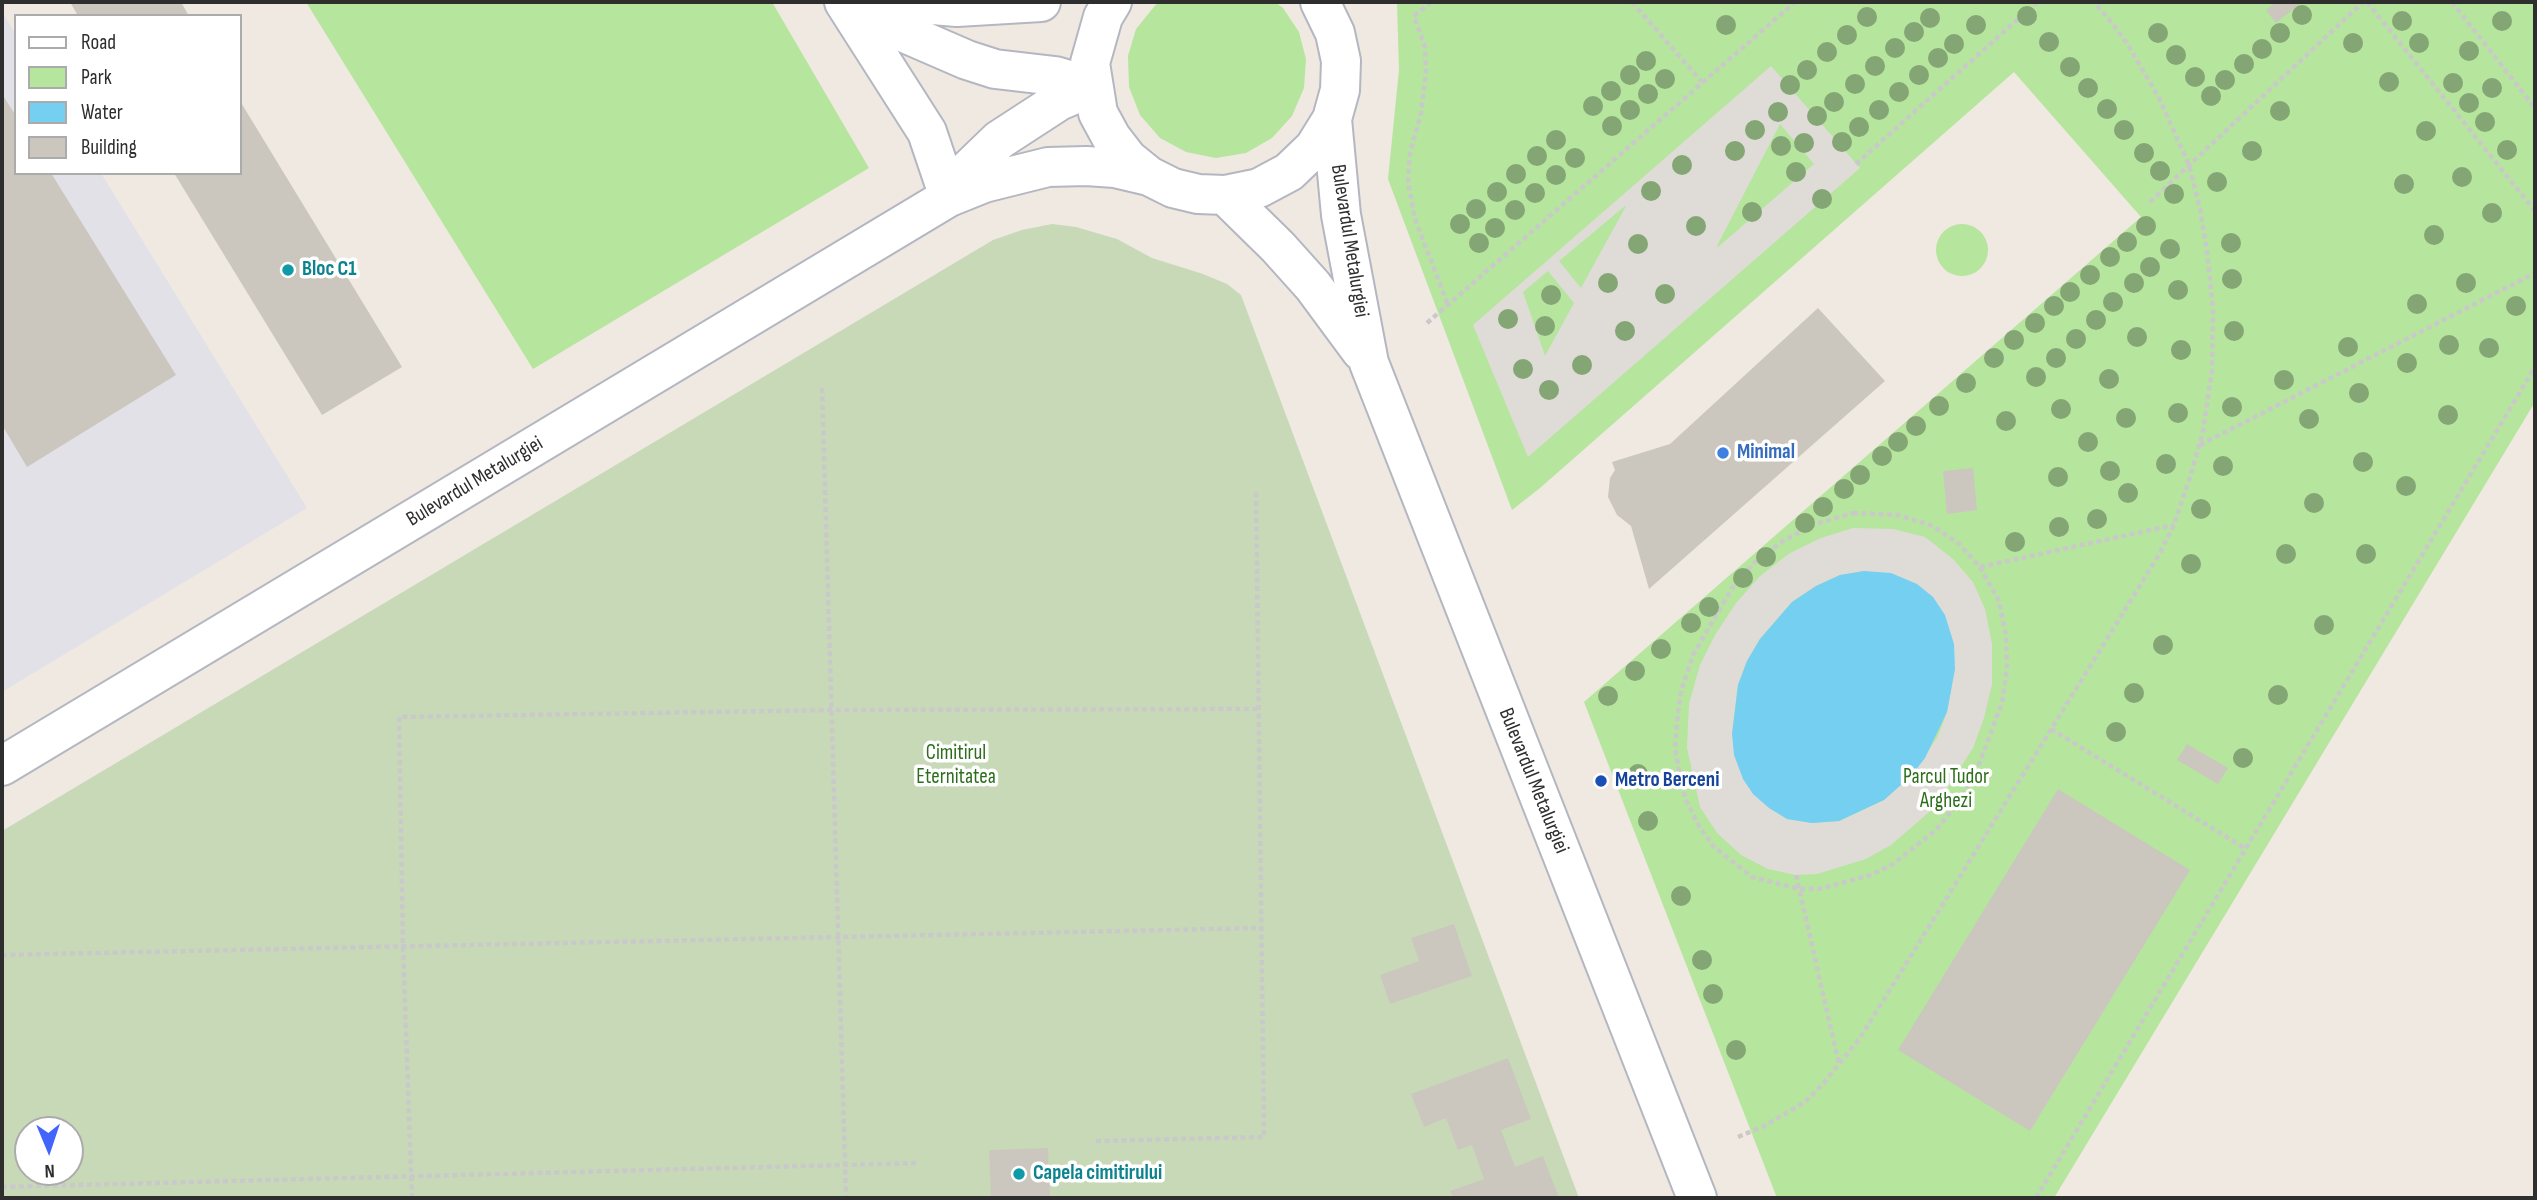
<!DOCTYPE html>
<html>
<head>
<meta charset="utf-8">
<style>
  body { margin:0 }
  #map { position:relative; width:2537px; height:1200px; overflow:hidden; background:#efe9e1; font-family:"Sofia Sans Condensed",sans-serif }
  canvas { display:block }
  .frame { position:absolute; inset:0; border:4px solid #2e2e2e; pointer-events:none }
  .legend { position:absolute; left:14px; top:14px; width:228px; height:161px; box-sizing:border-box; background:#fff; border:2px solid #ababab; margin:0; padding:9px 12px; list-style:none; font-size:21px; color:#2e2e2e }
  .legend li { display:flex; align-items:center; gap:14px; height:35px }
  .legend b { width:35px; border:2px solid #ababab }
  .north { position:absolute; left:14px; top:1116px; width:70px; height:70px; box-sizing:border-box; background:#fff; border:2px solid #ababab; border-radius:50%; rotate:178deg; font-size:19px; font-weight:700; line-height:28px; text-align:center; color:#2e2e2e }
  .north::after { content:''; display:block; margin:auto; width:24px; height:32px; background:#4264fb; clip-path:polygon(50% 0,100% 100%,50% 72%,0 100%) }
</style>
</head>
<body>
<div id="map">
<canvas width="2537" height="1200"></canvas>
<div class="frame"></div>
<ul class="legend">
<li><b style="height:9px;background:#fff"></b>Road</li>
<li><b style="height:19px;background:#b6e59e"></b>Park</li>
<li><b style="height:19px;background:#75cff0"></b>Water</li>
<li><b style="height:19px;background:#cbc7bf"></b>Building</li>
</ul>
<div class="north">N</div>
</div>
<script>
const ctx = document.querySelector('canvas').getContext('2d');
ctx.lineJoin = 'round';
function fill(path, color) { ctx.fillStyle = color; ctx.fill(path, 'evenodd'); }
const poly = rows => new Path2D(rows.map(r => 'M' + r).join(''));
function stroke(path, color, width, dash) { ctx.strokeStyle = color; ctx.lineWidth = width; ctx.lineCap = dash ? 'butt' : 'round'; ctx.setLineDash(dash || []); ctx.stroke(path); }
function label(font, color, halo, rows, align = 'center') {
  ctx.font = font + ' "Sofia Sans Condensed",sans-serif'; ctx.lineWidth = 7; ctx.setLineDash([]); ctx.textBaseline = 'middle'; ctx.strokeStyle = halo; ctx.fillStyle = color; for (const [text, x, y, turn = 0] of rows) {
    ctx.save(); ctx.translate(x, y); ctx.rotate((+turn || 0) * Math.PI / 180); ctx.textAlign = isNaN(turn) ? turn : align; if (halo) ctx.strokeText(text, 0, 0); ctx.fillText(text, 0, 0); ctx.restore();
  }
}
fill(poly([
  [2,12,16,35,16,173,101,173,307,508,2,692]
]), '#e3e1e8');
fill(poly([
  [306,2,772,2,869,168,533,369],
  [1158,2,1275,2,1283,8,1299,32,1306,59,1304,88,1292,116,1272,138,1246,153,1216,158,1186,152,1160,138,1140,115,1129,87,1128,56,1136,29],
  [1397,2,2535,2,2535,402,2054,1198,1777,1198,1584,702,2141,217,2014,72,1540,488,1512,510,1388,179,1399,70],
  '1936 250a26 26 0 1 1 52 0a26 26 0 1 1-52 0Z'
]), '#b6e59e');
fill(poly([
  [1052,224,1076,227,1117,239,1152,258,1203,274,1227,284,1241,295,1579,1198,2,1198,2,831,993,240,1022,230],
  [28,1130,70,1130,70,1172,28,1172]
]), '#c8d9b8');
fill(poly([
  [1771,66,1860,168,1528,457,1473,325],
  [1780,124,1814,164,1718,247,1717,246],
  [1625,206,1626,206,1581,288,1559,261],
  [1548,271,1574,303,1545,356,1523,292],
  [1853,528,1893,529,1925,537,1953,559,1973,582,1985,609,1992,644,1992,684,1984,718,1973,748,1935,807,1891,845,1866,859,1817,874,1796,875,1768,869,1741,855,1717,833,1700,807,1687,748,1689,704,1700,665,1715,635,1736,603,1760,576,1790,553,1821,538],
  [1864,571,1955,669,1947,712,1938,736,1912,775,1884,800,1839,821,1812,823,1787,819,1732,734,1738,685,1747,661,1760,639,1792,602,1816,586,1840,575]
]), '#dfdcd8');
fill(poly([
  [1864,571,1891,573,1917,584,1933,597,1945,615,1954,644,1955,669,1947,712,1925,758,1912,775,1884,800,1839,821,1812,823,1787,819,1769,808,1753,794,1743,779,1734,755,1732,734,1738,685,1747,661,1760,639,1792,602,1816,586,1840,575]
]), '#75cff0');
fill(poly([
  [70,2,181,2,189,16,78,16],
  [2276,2,2302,2,2276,23,2266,10],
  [2,94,16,116,16,173,51,173,176,375,27,467,2,425],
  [240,101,402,367,322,415,174,173,240,173],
  [1818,308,1885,381,1649,589,1631,526,1617,515,1608,497,1610,478,1615,470,1612,462,1670,444],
  [1973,468,1977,510,1947,514,1943,471],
  [2187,744,2228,768,2218,784,2177,760],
  [2058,789,2190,870,2030,1131,1898,1050],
  [1454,924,1472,976,1390,1004,1380,975,1419,961,1411,938],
  [1508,1058,1531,1119,1501,1130,1515,1167,1543,1156,1559,1198,1453,1198,1450,1191,1484,1179,1472,1145,1458,1150,1446,1118,1424,1127,1411,1094],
  [1048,1148,1050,1198,991,1198,989,1150]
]), '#cbc7bf');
const street = poly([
  [844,2,927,132,949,197],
  [852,2,900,31,967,60,995,69,1055,76,1092,87],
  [896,2,957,7,1041,2]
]);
const secondary = poly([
  [1112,2,1103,17,1090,63,1098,113,1111,137,1128,159,1149,176,1173,188,1198,194,1225,195,1259,188,1289,172,1314,148,1332,119,1340,90,1341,61,1335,33,1320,2],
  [1332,119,1341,215,1369,363,1697,1198],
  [1225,195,1278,247,1313,286,1361,351],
  [949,196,969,169,999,140,1059,101,1092,87],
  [2,766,949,197,984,183,1048,167,1086,166,1115,168,1149,176]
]);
stroke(street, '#b4b7c1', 42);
stroke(secondary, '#b4b7c1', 42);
stroke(poly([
  [1431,2,1414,16,1425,47,1426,72,1421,113,1410,153,1408,182,1415,219,1448,305],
  [1632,2,1702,82],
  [2367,2,2535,211],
  [2452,2,2535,108],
  [1856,164,2037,2],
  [2150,202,2363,2],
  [1427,323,1795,2],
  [822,388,846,1198],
  [2200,445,2535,273],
  [1853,513,1898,515,1933,526,1959,544,1980,567,1999,601,2006,636,2007,668,2002,703,1975,775,1957,804,1936,830,1893,864,1871,875,1819,889,1799,889,1752,877,1713,846,1699,826,1686,800,1680,775,1675,749,1677,722,1681,691,1693,655,1732,588,1754,563,1783,541,1815,524,1853,513],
  [1980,567,2174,525],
  [2051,729,2246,849],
  [1796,875,1839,1064],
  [2,955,1261,928],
  [1738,1137,1764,1126,1805,1102,1822,1085,1860,1038,2157,558,2174,525,2191,474,2203,431,2212,370,2213,309,2207,251,2200,209,2189,165,2159,98,2128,45,2112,23,2094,2],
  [1096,1141,1264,1137,1256,491],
  [2,1187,919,1163],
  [412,1198,403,946,399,717,832,710,1258,709],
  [2036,1198,2535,367]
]), '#c9c9c9', 4.5, [5, 3.5]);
stroke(street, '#fff', 38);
stroke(secondary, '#fff', 38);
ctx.fillStyle = '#84a574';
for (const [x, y] of [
  [2302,15],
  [2027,16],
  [1867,17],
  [1930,18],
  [2402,21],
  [2502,21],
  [1726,25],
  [1976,25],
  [1914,32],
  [2158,33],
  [2280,33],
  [1847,35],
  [2049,42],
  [2353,43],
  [2419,43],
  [1954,44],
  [1895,48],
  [2262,49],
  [2469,51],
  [1827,52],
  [2176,55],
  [1938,58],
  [1646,61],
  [2244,64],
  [1875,66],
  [2070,67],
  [1807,70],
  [1630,75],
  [1919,75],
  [2195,77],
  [1665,79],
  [2225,80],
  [2389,82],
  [2453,83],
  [1855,84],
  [1790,85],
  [2088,88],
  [2492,88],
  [1611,91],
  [1899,92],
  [1648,94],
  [2211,96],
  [1834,102],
  [2469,103],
  [1593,106],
  [2107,109],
  [1630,110],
  [1879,110],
  [2280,111],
  [1778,112],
  [1817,116],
  [2485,122],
  [1612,126],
  [1859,127],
  [1755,130],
  [2124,130],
  [2426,131],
  [1556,140],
  [1842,142],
  [1804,143],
  [1781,146],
  [2507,150],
  [1735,151],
  [2252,151],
  [2144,153],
  [1537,156],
  [1575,158],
  [1682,165],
  [2160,171],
  [1796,172],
  [1516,174],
  [1556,175],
  [2462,177],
  [2217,182],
  [2404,184],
  [1651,191],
  [1497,192],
  [1535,193],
  [2174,194],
  [1822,199],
  [1476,209],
  [1515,210],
  [1752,212],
  [2492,213],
  [1460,224],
  [1696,226],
  [2146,226],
  [1495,228],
  [2434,235],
  [2127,242],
  [1479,243],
  [2231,243],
  [1638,244],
  [2170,249],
  [2110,257],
  [2150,267],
  [2090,275],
  [2232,279],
  [1608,283],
  [2134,283],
  [2466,283],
  [2178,290],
  [2070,292],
  [1665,294],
  [1551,295],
  [2113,302],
  [2417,304],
  [2054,306],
  [2516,306],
  [1508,319],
  [2096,320],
  [2035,323],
  [1545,326],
  [1625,331],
  [2234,331],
  [2137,337],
  [2076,339],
  [2014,340],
  [2449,345],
  [2348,347],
  [2489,348],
  [2181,350],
  [1994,358],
  [2056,358],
  [2407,363],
  [1582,365],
  [1523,369],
  [2036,377],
  [2109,379],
  [2284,380],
  [1966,383],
  [1549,390],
  [2359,393],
  [1939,406],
  [2232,407],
  [2061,409],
  [2178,413],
  [2448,415],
  [2126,418],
  [2309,419],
  [2006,421],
  [1916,426],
  [1898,442],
  [2088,442],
  [1882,456],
  [2363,462],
  [2166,464],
  [2223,466],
  [2110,471],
  [1860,475],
  [2058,477],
  [2406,486],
  [1844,489],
  [2128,493],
  [2314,503],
  [1823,507],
  [2201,509],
  [2097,519],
  [1805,523],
  [2059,527],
  [2015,542],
  [2286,554],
  [2366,554],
  [1766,557],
  [2191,564],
  [1743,578],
  [1709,607],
  [1691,623],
  [2324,625],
  [2163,645],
  [1661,649],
  [1635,671],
  [2134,693],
  [2278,695],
  [1608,696],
  [2116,732],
  [2243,758],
  [1638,774],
  [1648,821],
  [1681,896],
  [1702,960],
  [1713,994],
  [1736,1050]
]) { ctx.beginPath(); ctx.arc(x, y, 10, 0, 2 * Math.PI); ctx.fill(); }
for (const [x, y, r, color] of [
  [288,270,7,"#0f9aa8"],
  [1723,453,7,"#3f7fe0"],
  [1601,781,7,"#1a4fb4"],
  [1019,1174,7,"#0f9aa8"]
]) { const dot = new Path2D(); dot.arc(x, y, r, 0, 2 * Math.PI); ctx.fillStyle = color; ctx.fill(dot); stroke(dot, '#fff', 2.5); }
label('21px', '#2e2e2e', '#fff', [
  ["Bulevardul Metalurgiei",1349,241,81],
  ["Bulevardul Metalurgiei",475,482,-31],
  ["Bulevardul Metalurgiei",1533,781,68]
]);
label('bold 21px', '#0d838f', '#fff', [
  ["Bloc C1",302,270],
  ["Capela cimitirului",1033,1174]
], 'left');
label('bold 21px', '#366cbe', '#fff', [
  ["Minimal",1737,453]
], 'left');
label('21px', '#2c6e1b', '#fff', [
  ["Cimitirul",956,754],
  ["Eternitatea",956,778],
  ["Parcul Tudor",1946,778],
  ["Arghezi",1946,802]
]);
label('bold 21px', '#164399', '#fff', [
  ["Metro Berceni",1615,781]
], 'left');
</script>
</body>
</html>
